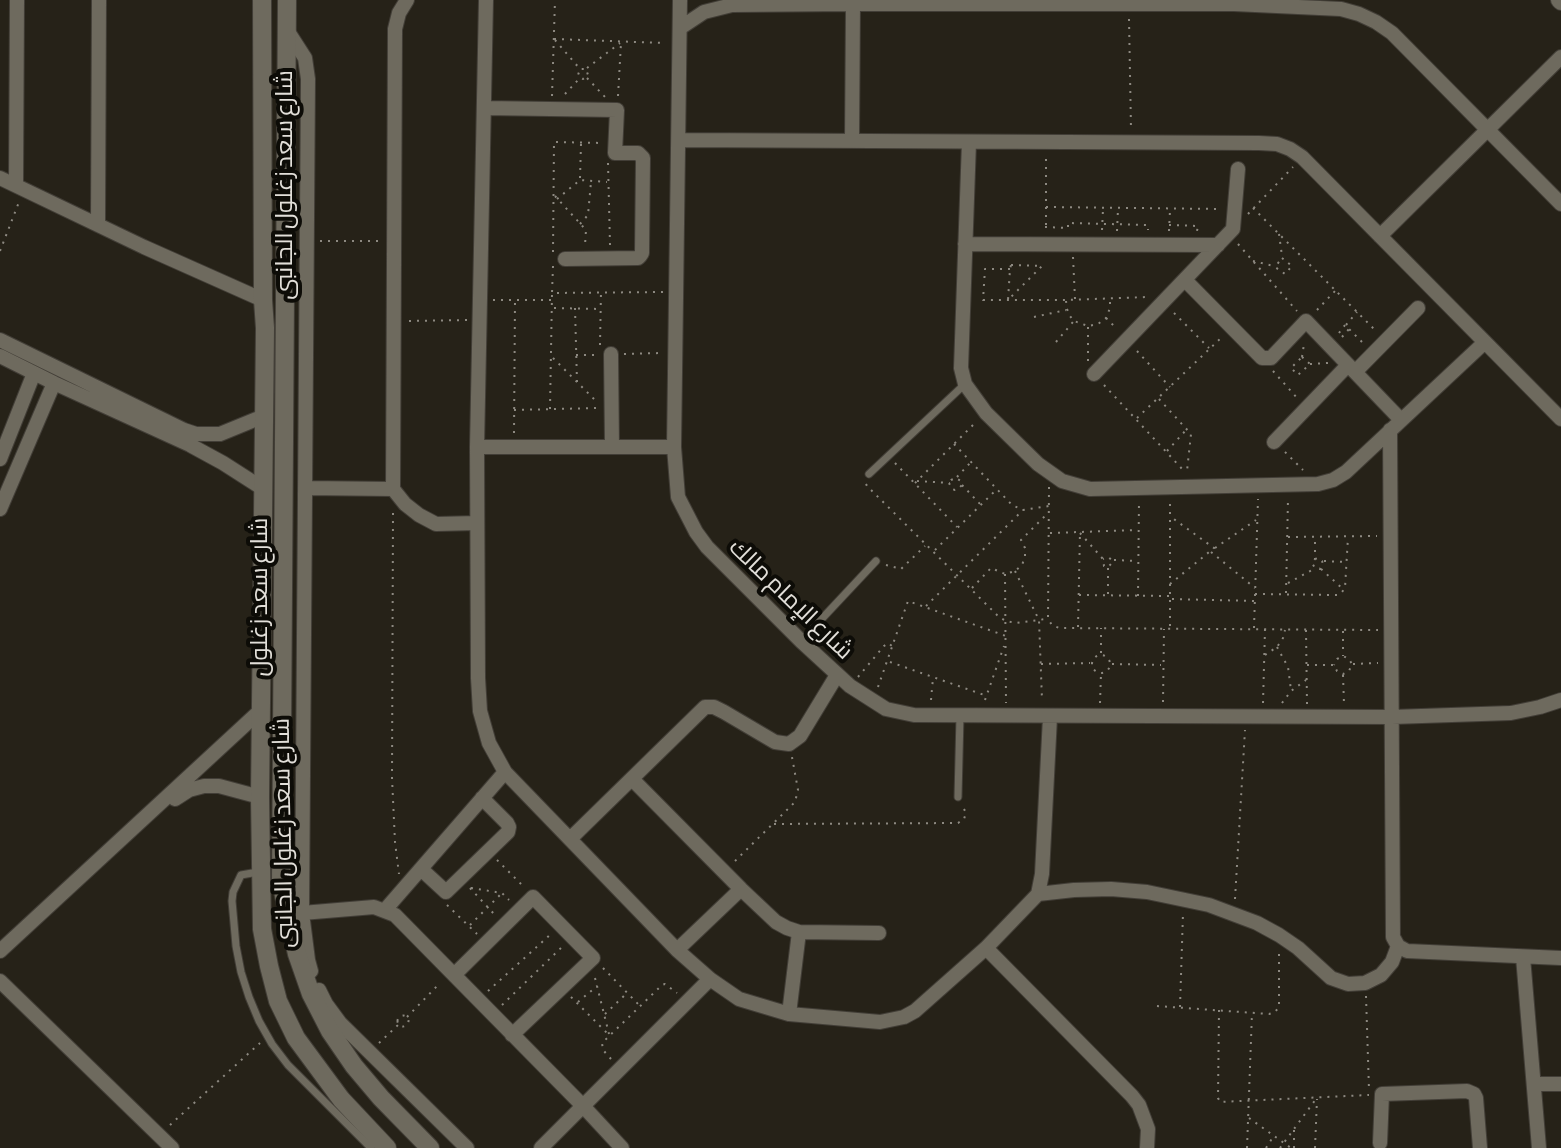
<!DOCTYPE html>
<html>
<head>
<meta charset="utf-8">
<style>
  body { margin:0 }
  canvas { display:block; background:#262218 }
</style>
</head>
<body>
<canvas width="1561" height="1148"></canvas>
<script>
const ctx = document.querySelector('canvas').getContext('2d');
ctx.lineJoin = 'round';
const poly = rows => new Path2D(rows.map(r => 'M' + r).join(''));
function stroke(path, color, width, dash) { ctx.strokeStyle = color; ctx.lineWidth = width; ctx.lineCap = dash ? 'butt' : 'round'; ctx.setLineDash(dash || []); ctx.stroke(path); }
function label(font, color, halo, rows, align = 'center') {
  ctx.font = font + ' "Asap Condensed",Cairo,sans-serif'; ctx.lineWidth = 8; ctx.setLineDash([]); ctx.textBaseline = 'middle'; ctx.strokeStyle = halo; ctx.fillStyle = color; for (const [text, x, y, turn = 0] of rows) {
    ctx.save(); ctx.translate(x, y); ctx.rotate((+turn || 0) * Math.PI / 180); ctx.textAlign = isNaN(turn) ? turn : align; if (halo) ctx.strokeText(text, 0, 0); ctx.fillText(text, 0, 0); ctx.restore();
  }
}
const service = poly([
  [869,474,965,384],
  [801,641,876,561],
  [958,797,960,716],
  [258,872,241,875,233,892,232,901,236,946,241,972,249,997,259,1021,272,1044,288,1065,371,1148]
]);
const minor = poly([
  [407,0,399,13,395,29,393,489,405,504,419,515,436,524,477,523],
  [486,0,477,447,478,678,480,711,489,743,505,772,677,950,710,979,739,999,789,1014,880,1022,904,1017,915,1011,986,948,1038,894,1042,874,1050,717],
  [680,0,674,447,678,497,696,532,707,547,801,641,850,686,886,709,914,715,1392,717,1511,713,1540,707,1561,700],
  [680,28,704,12,732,5,853,4,1234,4,1341,9,1359,14,1376,22,1392,33,1561,204],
  [287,30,305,58,308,79,302,913,308,960,311,971],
  [484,108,617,110,615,153,638,153,643,158,642,253,640,256,638,258,565,259],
  [679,140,1259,143,1277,144,1290,149,1302,157,1561,419],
  [852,141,853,4],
  [969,142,961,368,965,384,986,413,1038,464,1062,481,1090,489,1318,484,1333,480,1346,472,1485,342],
  [0,178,144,247,263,300],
  [16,185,17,0],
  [98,225,99,0],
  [1380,236,1561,57],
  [965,244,1218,245],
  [1185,280,1262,358,1271,358,1306,321,1401,420],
  [0,340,184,430,196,434,220,434,264,416],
  [611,354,612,447],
  [0,356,54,383,190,445,223,463,262,488],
  [1355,372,1418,308],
  [1094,374,1233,229,1238,169],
  [1390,430,1393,937,1398,946,1407,951,1561,958],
  [1274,442,1348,365],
  [477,447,674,447],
  [0,459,34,373],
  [305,488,393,489],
  [0,509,54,383],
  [632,779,741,889,776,922,787,928,799,932,879,933],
  [175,799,189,790,204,786,219,786,260,797],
  [570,839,705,707,714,707,724,712,775,742,789,744,800,736,837,675],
  [421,869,446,892,508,832,509,827,507,823,482,798],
  [1038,894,1074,890,1111,889,1147,892,1209,905,1257,923,1279,935,1298,948,1331,978,1348,984,1365,983,1381,975,1392,962,1398,946],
  [385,910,505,772],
  [302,913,374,907,395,915,583,1106,622,1148],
  [986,948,1132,1096,1139,1105,1148,1129,1147,1148],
  [677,950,741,889],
  [0,951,261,710],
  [1523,957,1539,1148],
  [454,975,533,897,593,958,512,1035],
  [0,981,172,1148],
  [319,990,326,1004,340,1023,467,1148],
  [789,1014,799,932],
  [1534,1084,1561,1084],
  [1380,1143,1382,1094,1467,1091,1474,1094,1476,1098,1480,1148],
  [541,1148,710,979]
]);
const tertiary = poly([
  [1559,0,1561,2]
]);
const secondary = poly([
  [262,0,263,300,265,328,260,797,262,929,269,966,278,1001,296,1038,341,1099,387,1148],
  [287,0,281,882,297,954,311,994,330,1031,354,1066,381,1098,430,1148]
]);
stroke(service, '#423e37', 9);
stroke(minor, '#423e37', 16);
stroke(tertiary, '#423e37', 18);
stroke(secondary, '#423e37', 20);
stroke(poly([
  [1129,19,1131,129],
  [554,39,664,43],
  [555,40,580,69,586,69,588,75,586,77,583,79,578,75,580,69],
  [587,68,620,43],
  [587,78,605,97],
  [565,94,579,79],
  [552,96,555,0],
  [618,96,621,43],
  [608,163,610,245],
  [580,178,581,144],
  [555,196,586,230,585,245],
  [557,199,580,180,607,182],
  [1046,207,1222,209],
  [1253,208,1377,332],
  [1248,214,1293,167],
  [580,224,588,215,591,182],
  [1046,225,1046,155],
  [1169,225,1198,226,1197,231],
  [1045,227,1068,228,1068,223,1148,225,1148,230],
  [1102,230,1103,209],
  [1117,231,1118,209],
  [1169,231,1170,210],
  [1279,234,1282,256],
  [320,241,381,241],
  [1238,244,1297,311],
  [0,251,19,202],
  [553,252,554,142,603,143],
  [1073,257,1075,299],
  [1282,258,1292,266,1285,274,1275,267,1282,258],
  [1253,261,1274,266],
  [1011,265,1042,266,1008,300,1010,269,1011,265],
  [553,266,552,293,664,292],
  [1010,269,985,269,983,300,1066,300,1147,297],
  [493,300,551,300],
  [1066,301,1067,309,1070,316,1074,321,1088,326,1098,324,1106,318,1110,308,1110,298],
  [554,308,600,309],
  [575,308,577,382],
  [1317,310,1335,291],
  [1174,313,1209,348],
  [1034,317,1066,310],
  [1106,318,1116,328],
  [409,321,467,320],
  [1346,325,1357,312],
  [1339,333,1345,325,1362,342],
  [1342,337,1349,329],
  [1056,342,1073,322],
  [600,345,601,292],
  [1137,351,1170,387],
  [624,354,662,353],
  [576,355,598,355],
  [1302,357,1304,344],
  [1302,357,1310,364,1298,375,1291,368,1302,357],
  [553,358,597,402],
  [1088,361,1088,326],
  [1310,364,1328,363],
  [1273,371,1298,399],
  [1104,385,1184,471],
  [1159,399,1191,434,1187,471],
  [550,409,552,294],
  [514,410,598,408],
  [1137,418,1222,337],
  [514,433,515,300],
  [954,444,1012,505,1023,510,1049,506],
  [1167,451,1187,429],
  [1285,452,1303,470],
  [895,463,957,527],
  [957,477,971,462],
  [917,481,949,483,952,489,955,490,960,487,962,485,961,481,956,478,951,480,949,483],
  [915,483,976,422],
  [866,484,867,486,999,617,1006,621,1016,623,1046,619],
  [962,485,980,504],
  [1049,487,1048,619,1052,625,1059,628,1378,630],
  [393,513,392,778,395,842,399,874],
  [1050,533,1138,530],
  [1080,533,1103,559,1104,566,1108,567,1112,563,1112,560,1108,557,1103,559],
  [1288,537,1377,536],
  [1215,548,1256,520],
  [935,550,996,490],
  [1211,552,1255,588],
  [1315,559,1318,558,1322,561,1323,564,1320,569,1315,568,1312,563,1315,559,1315,539],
  [1114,560,1138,561],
  [1324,561,1345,562],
  [886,565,901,569,925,546],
  [1108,568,1108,594],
  [1321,569,1343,589],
  [1015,571,1039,620,1042,700],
  [1005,574,1006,703],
  [1288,583,1314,569],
  [1170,584,1214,548,1171,517],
  [972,588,991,568,1005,574,1015,571,1022,565,1025,557,1025,548,1021,540,1047,514],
  [1286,593,1288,499],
  [1255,594,1337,595,1342,592,1345,588,1348,537],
  [1079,595,1169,596],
  [1138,596,1139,501],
  [1172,599,1254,601],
  [926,606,1023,510],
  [1170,626,1170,501],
  [1078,627,1080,532],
  [1254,628,1258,499],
  [1306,630,1307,704],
  [1343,631,1343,656],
  [1277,647,1288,667,1291,690],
  [1101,653,1101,628],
  '1092 664a9 9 0 1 1 18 0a9 9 0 1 1-18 0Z',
  [1265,655,1277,647,1283,638,1285,630],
  [890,662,987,696],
  [1041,664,1090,663],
  [1112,664,1161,665],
  [1353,664,1378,663],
  [1307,665,1334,665,1337,671,1343,674,1349,671,1352,664,1349,659,1343,656,1337,659,1334,665],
  [1343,675,1344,704],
  [858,677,884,646,888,643,892,646],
  [878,687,908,601,1006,636],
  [931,700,933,678],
  [985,700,1004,646],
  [1163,702,1164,629],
  [1100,703,1101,674],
  [1263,703,1265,629],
  [1282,703,1291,691,1306,680],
  [774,824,958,823,964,819,966,813,962,805],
  [497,860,524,887],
  [735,861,795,802,798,790,792,757],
  [470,888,495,915],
  [471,888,502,893,509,900],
  [1235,899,1245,730],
  [447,905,477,934],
  [470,925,502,893],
  [603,968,640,1006],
  [595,978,609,1034],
  [488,991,551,934],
  [1366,996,1369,1090],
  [571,997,609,1035],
  [578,1002,597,986],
  [502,1005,563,946],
  [1157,1006,1269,1014,1275,1012,1279,1007,1279,952],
  [1180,1007,1183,913],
  [1219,1010,1218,1098,1220,1102,1369,1095],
  [605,1014,626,994],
  '397.5 1021a5.5 5.5 0 1 1 11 0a5.5 5.5 0 1 1-11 0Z',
  [407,1017,440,983],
  [379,1043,398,1025],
  [611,1059,603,1050,602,1043,662,985,665,984,677,993],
  [1249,1118,1291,1148],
  [170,1125,260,1043],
  [1294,1130,1294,1148],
  [1247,1148,1252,1013],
  [1266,1148,1273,1137],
  [1280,1148,1316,1099],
  [1315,1148,1317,1099]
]), '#8d8981', 2, [2, 6]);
stroke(service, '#6e6a5e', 7);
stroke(minor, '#6e6a5e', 14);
stroke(tertiary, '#6e6a5e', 16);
stroke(secondary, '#6e6a5e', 18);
label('24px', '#e2dfd9', '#0d0c07', [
  ["شارع سعد زغلول الجانبى",284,185,-90],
  ["شارع سعد زغلول",259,597,-90],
  ["شارع الإمام مالك",791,599,44],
  ["شارع سعد زغلول الجانبى",283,833,-91]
]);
</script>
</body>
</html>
